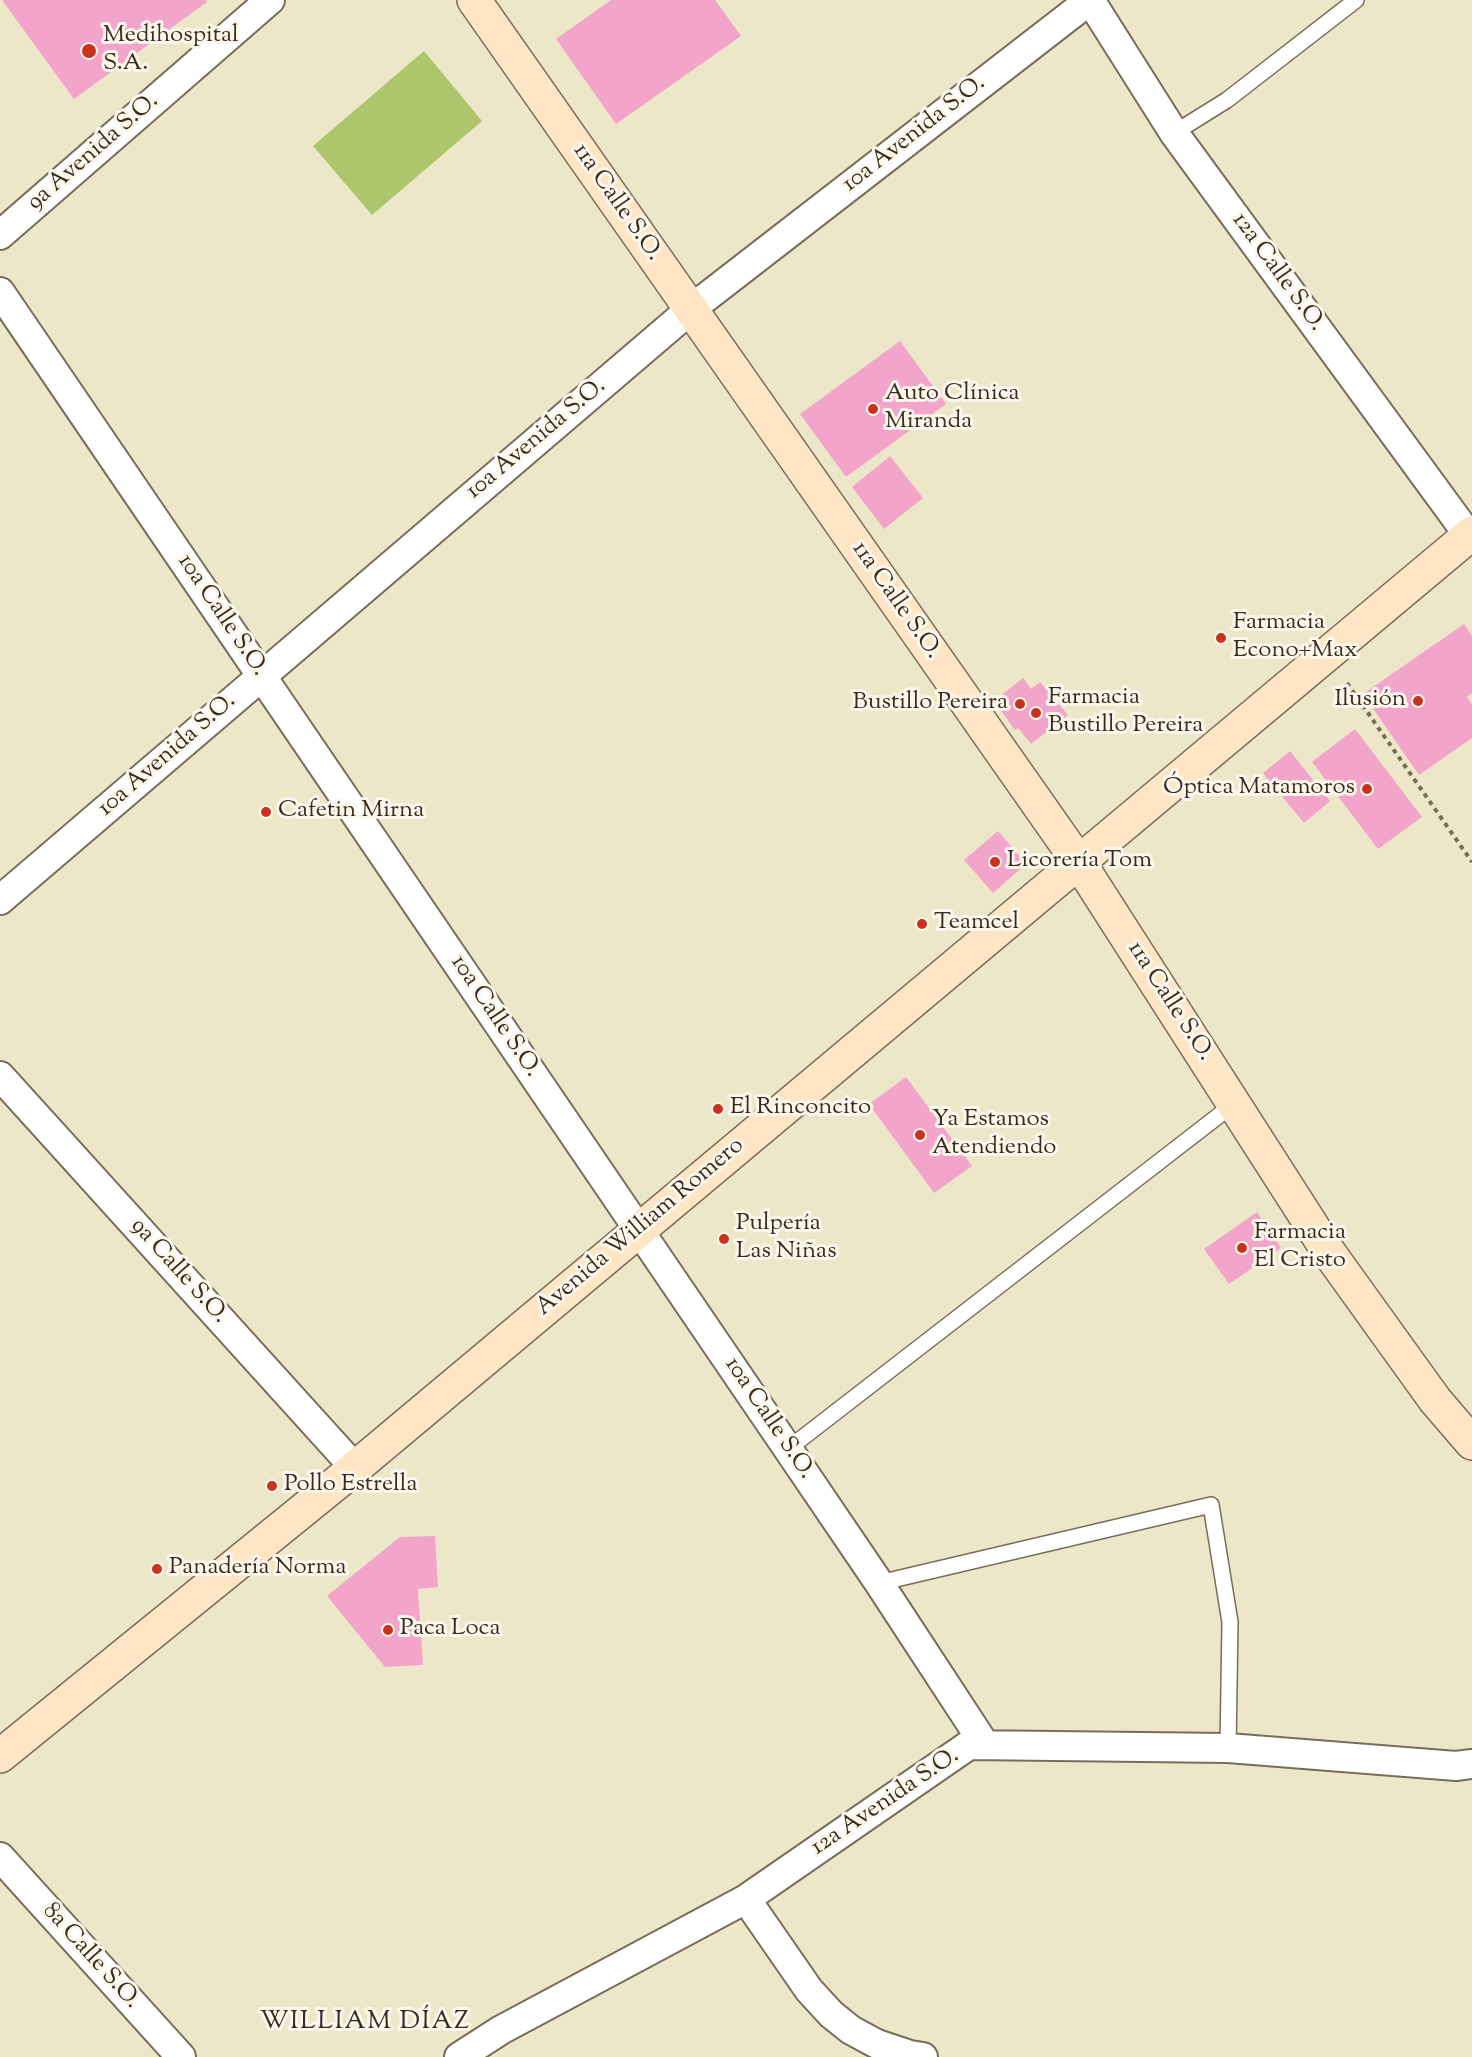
<!DOCTYPE html>
<html>
<head>
<meta charset="utf-8">
<style>
  body { margin:0 }
  canvas { display:block; background:#ede7c9 }
</style>
</head>
<body>
<canvas width="1472" height="2057"></canvas>
<script>
const ctx = document.querySelector('canvas').getContext('2d');
ctx.lineJoin = 'round';
function fill(path, color) { ctx.fillStyle = color; ctx.fill(path, 'evenodd'); }
const poly = rows => new Path2D(rows.map(r => 'M' + r).join(''));
function stroke(path, color, width, dash) { ctx.strokeStyle = color; ctx.lineWidth = width; ctx.lineCap = dash ? 'butt' : 'round'; ctx.setLineDash(dash || []); ctx.stroke(path); }
function label(font, color, halo, rows, align = 'center') {
  ctx.font = font + ' "Sorts Mill Goudy",serif'; ctx.lineWidth = 6; ctx.setLineDash([]); ctx.textBaseline = 'middle'; ctx.strokeStyle = halo; ctx.fillStyle = color; for (const [text, x, y, turn = 0] of rows) {
    ctx.save(); ctx.translate(x, y); ctx.rotate((+turn || 0) * Math.PI / 180); ctx.textAlign = isNaN(turn) ? turn : align; if (halo) ctx.strokeText(text, 0, 0); ctx.fillText(text, 0, 0); ctx.restore();
  }
}
fill(poly([
  [424,51,482,121,372,215,313,146]
]), '#adc66b');
fill(poly([
  [2,0,205,0,207,2,74,99],
  [611,0,715,0,741,36,616,124,556,39],
  [900,341,946,404,846,477,800,414],
  [890,456,923,498,884,529,852,487],
  [1464,624,1472,636,1472,693,1467,697,1472,705,1472,738,1419,775,1363,694],
  [1023,678,1031,689,1040,682,1068,715,1031,744,1018,728,1015,730,994,701],
  [1355,729,1422,817,1378,849,1312,762],
  [1290,751,1330,801,1304,823,1263,773],
  [998,831,1026,864,993,893,964,860],
  [906,1077,972,1166,934,1193,869,1104],
  [1257,1212,1281,1248,1229,1284,1204,1249],
  [435,1536,438,1587,418,1589,423,1665,385,1667,327,1596,400,1537]
]), '#f2a4cb');
const lane = poly([
  [1174,133,1227,100,1356,0],
  [788,1449,1235,1103],
  [879,1583,1211,1505,1230,1622,1228,1748]
]);
const street = poly([
  [1090,0,1174,133,1472,540],
  [0,235,270,0],
  [0,292,788,1449,879,1583,985,1745],
  [0,900,691,309,1090,0],
  [0,1076,355,1468],
  [0,1857,181,2057],
  [746,1899,809,1990,831,2014,851,2030,877,2044,910,2055,923,2057],
  [459,2057,501,2030,746,1899,969,1745,1228,1748,1456,1766,1472,1764]
]);
const secondary = poly([
  [474,0,1078,861,1330,1254,1435,1400,1472,1443],
  [0,1756,355,1468,1472,533]
]);
stroke(lane, '#796c5a', 18);
stroke(street, '#796c5a', 32);
stroke(secondary, '#796c5a', 36);
stroke(poly([
  [1347,683,1472,862]
]), '#796c5a', 4, [4.5, 4.5]);
stroke(lane, '#fff', 15);
stroke(street, '#fff', 28);
stroke(secondary, '#fde5c5', 33);
for (const [x, y, r, color] of [
  [89,51,8,"#c8321e"],
  [873,409,6,"#c8321e"],
  [1221,638,6,"#c8321e"],
  [1418,701,6,"#c8321e"],
  [1020,704,6,"#c8321e"],
  [1036,713,6,"#c8321e"],
  [1367,789,6,"#c8321e"],
  [266,812,6,"#c8321e"],
  [995,862,6,"#c8321e"],
  [922,924,6,"#c8321e"],
  [718,1109,6,"#c8321e"],
  [920,1135,6,"#c8321e"],
  [724,1239,6,"#c8321e"],
  [1242,1248,6,"#c8321e"],
  [272,1486,6,"#c8321e"],
  [157,1569,6,"#c8321e"],
  [388,1630,6,"#c8321e"]
]) { const dot = new Path2D(); dot.arc(x, y, r, 0, 2 * Math.PI); ctx.fillStyle = color; ctx.fill(dot); stroke(dot, '#fbf7ec', 2); }
label('24px', '#3b2a1e', '#fbf7ec', [
  ["Medihospital",103,37],
  ["S.A.",103,65],
  ["Auto Clínica",885,395],
  ["Miranda",885,423],
  ["Farmacia",1233,624],
  ["Econo+Max",1233,652],
  ["Farmacia",1048,699],
  ["Bustillo Pereira",1048,727],
  ["Ilusión",1406,701,"right"],
  ["Bustillo Pereira",1008,704,"right"],
  ["Óptica Matamoros",1355,789,"right"],
  ["Cafetin Mirna",278,812],
  ["Licorería Tom",1007,862],
  ["Teamcel",934,924],
  ["El Rinconcito",730,1109],
  ["Ya Estamos",932,1121],
  ["Atendiendo",932,1149],
  ["Pulpería",736,1225],
  ["Las Niñas",736,1253],
  ["Farmacia",1254,1234],
  ["El Cristo",1254,1262],
  ["Pollo Estrella",284,1486],
  ["Panadería Norma",169,1569],
  ["Paca Loca",400,1630]
], 'left');
label('24px', '#3b2a1e', '#fbf7ec', [
  ["10a Avenida S.O.",915,135,-38],
  ["9a Avenida S.O.",94,153,-41],
  ["11a Calle S.O.",616,203,55],
  ["12a Calle S.O.",1277,273,54],
  ["10a Avenida S.O.",537,440,-40],
  ["11a Calle S.O.",895,601,55],
  ["10a Calle S.O.",221,616,56],
  ["10a Avenida S.O.",168,756,-41],
  ["11a Calle S.O.",1169,1002,57],
  ["10a Calle S.O.",494,1017,56],
  ["Avenida William Romero",641,1228,-40],
  ["9a Calle S.O.",178,1272,48],
  ["10a Calle S.O.",768,1419,56],
  ["12a Avenida S.O.",886,1803,-34],
  ["8a Calle S.O.",90,1957,48]
]);
ctx.letterSpacing = '1.5px';
label('26px', '#3b2a1e', '#fbf7ec', [
  ["WILLIAM DÍAZ",365,2024]
]);
ctx.letterSpacing = '0px';
</script>
</body>
</html>
